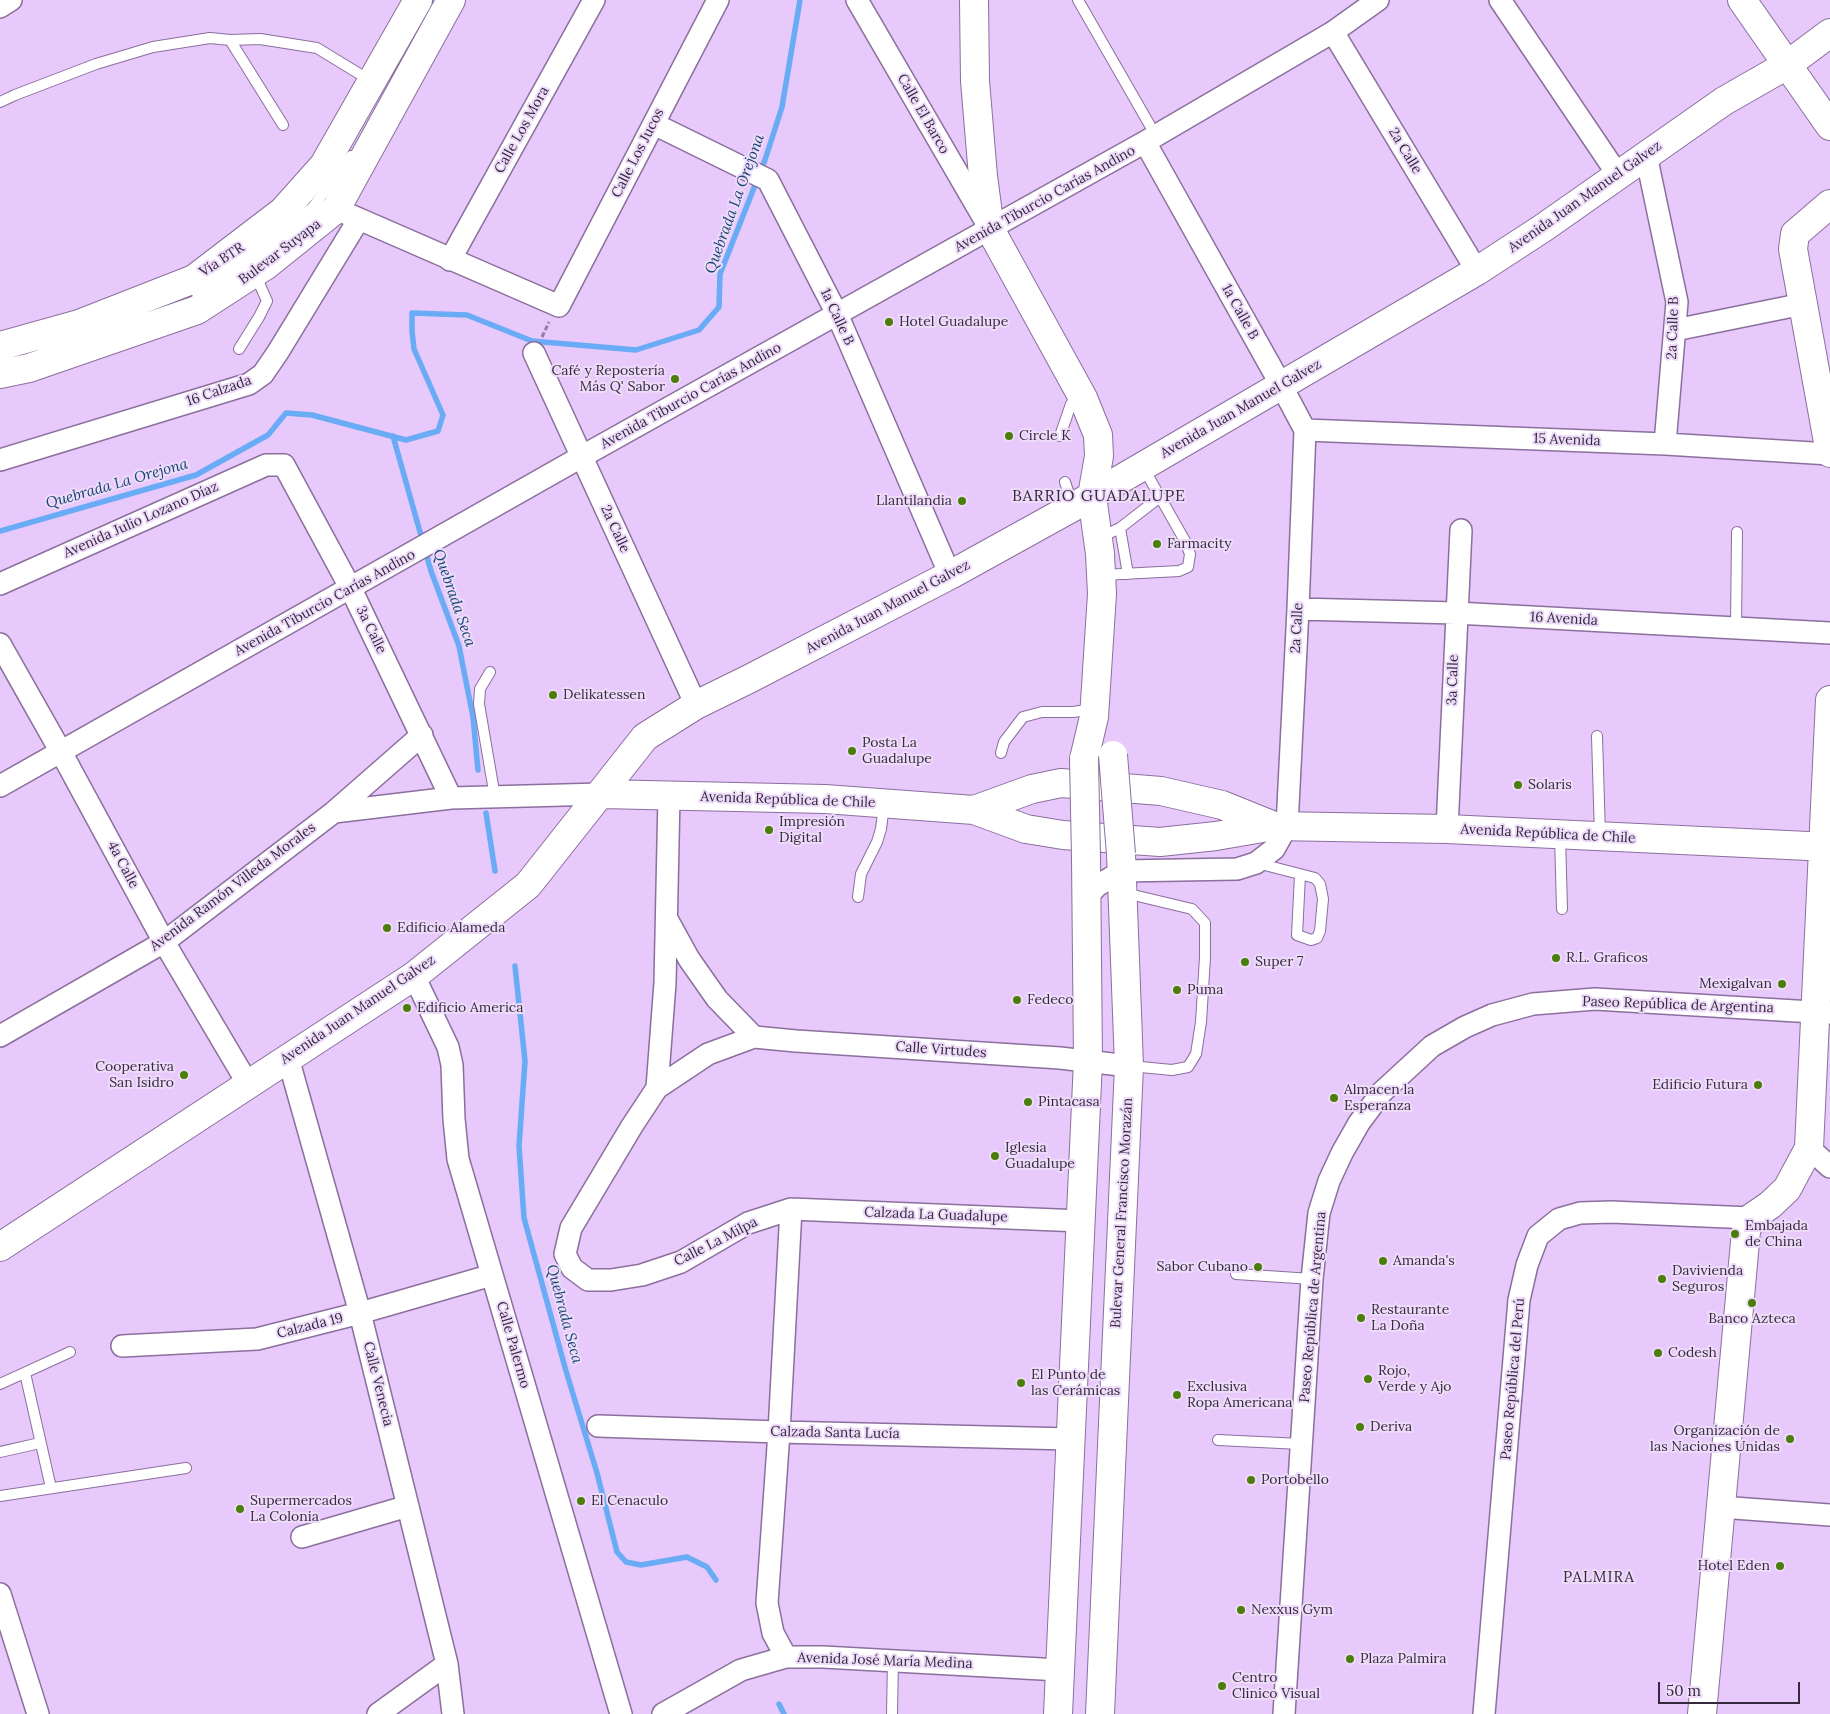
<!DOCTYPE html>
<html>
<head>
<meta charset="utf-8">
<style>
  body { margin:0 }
  #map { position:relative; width:1830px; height:1714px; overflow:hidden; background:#e7c9fb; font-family:Lora,serif }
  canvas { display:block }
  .scale { position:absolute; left:1658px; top:1682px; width:142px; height:22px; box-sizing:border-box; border:2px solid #352a3d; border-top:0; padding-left:6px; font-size:15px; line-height:18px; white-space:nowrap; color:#352a3d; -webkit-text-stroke:4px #eedbfa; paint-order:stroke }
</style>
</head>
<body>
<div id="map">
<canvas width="1830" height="1714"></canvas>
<div class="scale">50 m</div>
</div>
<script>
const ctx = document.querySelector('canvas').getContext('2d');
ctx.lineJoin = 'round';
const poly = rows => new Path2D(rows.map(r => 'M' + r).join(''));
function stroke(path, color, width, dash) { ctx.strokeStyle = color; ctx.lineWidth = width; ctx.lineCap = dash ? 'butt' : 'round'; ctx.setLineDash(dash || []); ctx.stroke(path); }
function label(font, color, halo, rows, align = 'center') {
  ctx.font = font + ' Lora,serif'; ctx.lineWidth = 4; ctx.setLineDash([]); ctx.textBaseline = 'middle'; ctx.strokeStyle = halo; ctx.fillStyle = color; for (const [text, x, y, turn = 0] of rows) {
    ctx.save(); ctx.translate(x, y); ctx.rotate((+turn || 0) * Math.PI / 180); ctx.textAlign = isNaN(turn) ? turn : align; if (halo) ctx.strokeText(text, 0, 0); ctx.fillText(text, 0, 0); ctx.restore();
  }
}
stroke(poly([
  [393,436,431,571,459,646,473,717,478,770],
  [0,531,196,475,268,435,286,413,312,415,406,440,438,431,443,415,414,349,412,331,412,313,467,315,532,341,636,350,699,330,719,307,720,274,765,160,782,107,800,0],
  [486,813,495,871],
  [515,966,525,1061,519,1146,524,1218,566,1371,597,1473,617,1552,626,1562,641,1565,687,1557,707,1567,716,1580],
  [779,1704,784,1714]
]), '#69abf4', 5.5);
const lane = poly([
  [1078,0,1156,136],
  [230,40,283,125],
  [0,102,15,95,96,64,153,47,210,38,230,40,260,39,317,48,371,81],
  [196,292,204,288,258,252,313,207,351,156],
  [239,349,259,317,267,301,255,274],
  [1060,436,1071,404,1081,399],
  [1065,482,1073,506],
  [1120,528,1128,574],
  [1099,538,1120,528,1160,497],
  [1103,575,1179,571,1188,567,1190,554,1185,541,1143,467],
  [1736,628,1737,532],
  [490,672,480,689,479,704,495,797],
  [1597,736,1600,836],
  [1001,753,1004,742,1023,717,1042,712,1073,712,1094,709],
  [1560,836,1562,909],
  [1257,863,1315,878,1320,884,1323,899,1320,931,1317,938,1311,940,1297,935,1300,875],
  [1125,893,1192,909,1205,923,1205,957,1201,1022,1196,1054,1188,1067,1172,1070,1130,1066],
  [858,897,861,874,877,842,881,829,884,805],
  [1236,1274,1312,1279],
  [25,1373,51,1488],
  [0,1384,70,1352],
  [1218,1440,1301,1444],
  [0,1452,40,1443],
  [0,1496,186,1468],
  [892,1714,893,1660]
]);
const street = poly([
  [857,0,986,222],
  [1500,0,1618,175],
  [0,7,11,0],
  [1333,32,1477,271],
  [654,124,768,180,837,314,950,575],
  [1646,155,1677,302,1665,444],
  [336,209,559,306,718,0],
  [450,260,594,0],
  [1675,330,1803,304],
  [534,353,696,705],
  [1305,430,1665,444,1830,454],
  [0,460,249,384,263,374,278,352,359,219],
  [0,584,266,465,284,465,351,589,451,798],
  [1298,609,1456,613,1830,633],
  [0,644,61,752,164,942,248,1084],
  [0,786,581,457,1145,142,1333,32,1378,0],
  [669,796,665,983,657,1088,632,1126,571,1228,565,1254,572,1268,588,1280,611,1280,642,1275,681,1262,748,1223,791,1209,1081,1221],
  [334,812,422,735],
  [1447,829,1461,530],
  [1087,897,1097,886,1122,871,1237,869,1256,863,1274,849,1287,826,1298,609,1305,430,1281,385,1145,142],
  [667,919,689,959,717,999,754,1037],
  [414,976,448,1047,452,1065,454,1119,458,1159,621,1714],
  [0,1036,164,942,334,812,451,798,601,794],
  [288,1058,360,1313,447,1664,453,1714],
  [657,1088,708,1054,754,1037,796,1041,1060,1058,1129,1066],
  [1809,1148,1830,1167],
  [122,1346,257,1339,360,1313,492,1275],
  [598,1426,779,1432,1071,1439],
  [1720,1507,1830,1515],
  [302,1537,408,1506],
  [0,1594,38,1714],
  [786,1657,773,1633,767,1603,779,1432,791,1209],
  [378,1714,447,1664],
  [663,1714,741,1670,786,1657,823,1657,1060,1670],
  [1284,1714,1312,1279,1319,1213,1329,1181,1342,1153,1359,1123,1382,1092,1432,1046,1465,1027,1492,1015,1533,1004,1595,999,1830,1013],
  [1484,1714,1519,1300,1527,1265,1538,1236,1559,1219,1580,1213,1611,1212,1751,1218]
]);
const secondary = poly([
  [974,0,975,81,983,176,990,229,1083,398,1098,435,1099,456,1092,496,1100,554,1102,594,1094,717,1084,759],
  [1742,0,1830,126],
  [1830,204,1795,234,1793,249,1830,453],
  [601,794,825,799,974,810,1026,829,1063,835,1160,842,1216,836,1274,826,1447,829,1830,847],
  [974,810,1032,789,1061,783,1161,791,1222,805,1274,826],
  [0,1247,414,976,528,885,645,737,696,705,749,679,950,575,1073,507,1477,271,1543,228,1724,101,1787,65,1830,33],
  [1058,1714,1088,1061,1086,858],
  [1100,1714,1129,1066,1121,854],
  [1702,1714,1746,1231,1751,1218,1770,1205,1787,1189,1809,1148,1830,700]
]);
const primary = poly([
  [0,346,79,324,194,279,283,211,324,165,418,0],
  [0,374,29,368,197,310,265,266,336,209,451,0]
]);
stroke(lane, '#8b6f9d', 12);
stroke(street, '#8b6f9d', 24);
stroke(secondary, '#8b6f9d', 30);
stroke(primary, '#8b6f9d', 30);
stroke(poly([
  [542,337,549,322]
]), '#937ea1', 3, [5, 2.5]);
stroke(lane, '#fff', 10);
stroke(street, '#fff', 21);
stroke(secondary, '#fff', 28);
stroke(primary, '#fff', 28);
const secondaryBridge = poly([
  [1113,755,1121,854],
  [1084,759,1086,858]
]);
stroke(secondaryBridge, '#8b6f9d', 30, []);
stroke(secondaryBridge, '#fff', 28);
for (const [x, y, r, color] of [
  [889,322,5,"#4b7d0a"],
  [675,379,5,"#4b7d0a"],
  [1009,436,5,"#4b7d0a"],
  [962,501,5,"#4b7d0a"],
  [1157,544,5,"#4b7d0a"],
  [553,695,5,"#4b7d0a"],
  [852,751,5,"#4b7d0a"],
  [1518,785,5,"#4b7d0a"],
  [769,830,5,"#4b7d0a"],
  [387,928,5,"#4b7d0a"],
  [1556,958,5,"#4b7d0a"],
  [1245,962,5,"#4b7d0a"],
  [1782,984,5,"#4b7d0a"],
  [1177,990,5,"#4b7d0a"],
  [1017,1000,5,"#4b7d0a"],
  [407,1008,5,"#4b7d0a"],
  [184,1075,5,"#4b7d0a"],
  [1758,1085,5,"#4b7d0a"],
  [1334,1098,5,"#4b7d0a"],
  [1028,1102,5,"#4b7d0a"],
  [995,1156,5,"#4b7d0a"],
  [1735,1234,5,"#4b7d0a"],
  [1383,1261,5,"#4b7d0a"],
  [1258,1267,5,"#4b7d0a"],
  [1662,1279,5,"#4b7d0a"],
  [1752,1303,5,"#4b7d0a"],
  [1361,1318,5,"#4b7d0a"],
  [1658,1353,5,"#4b7d0a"],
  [1368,1379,5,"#4b7d0a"],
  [1021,1383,5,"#4b7d0a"],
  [1177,1395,5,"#4b7d0a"],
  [1360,1427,5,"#4b7d0a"],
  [1790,1439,5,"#4b7d0a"],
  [1251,1480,5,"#4b7d0a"],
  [581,1501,5,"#4b7d0a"],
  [240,1509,5,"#4b7d0a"],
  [1780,1566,5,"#4b7d0a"],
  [1241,1610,5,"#4b7d0a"],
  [1350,1659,5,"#4b7d0a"],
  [1222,1686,5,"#4b7d0a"]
]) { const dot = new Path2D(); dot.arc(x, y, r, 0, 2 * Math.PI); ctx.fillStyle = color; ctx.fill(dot); stroke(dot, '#eedbfa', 2); }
label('14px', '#352a3d', '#eedbfa', [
  ["Calle El Barco",923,114,60],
  ["Calle Los Mora",522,130,-61],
  ["2a Calle",1405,151,59],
  ["Calle Los Jucos",638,153,-63],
  ["Avenida Juan Manuel Galvez",1585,197,-35],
  ["Avenida Tiburcio Carías Andino",1045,199,-29],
  ["Bulevar Suyapa",280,252,-37],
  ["Vía BTR",222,260,-33],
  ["1a Calle B",1240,312,61],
  ["1a Calle B",837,317,65],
  ["2a Calle B",1673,328,-88],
  ["16 Calzada",219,391,-19],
  ["Avenida Tiburcio Carías Andino",691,396,-29],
  ["Avenida Juan Manuel Galvez",1241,409,-30],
  ["15 Avenida",1567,440,2],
  ["Avenida Julio Lozano Díaz",141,520,-24],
  ["2a Calle",615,529,65],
  ["Avenida Tiburcio Carías Andino",325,603,-29],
  ["Avenida Juan Manuel Galvez",888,607,-28],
  ["16 Avenida",1564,619,3],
  ["2a Calle",1297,628,-87],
  ["3a Calle",371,630,64],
  ["3a Calle",1453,680,-88],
  ["Avenida República de Chile",788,800,2],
  ["Avenida República de Chile",1548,834,3],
  ["4a Calle",123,865,62],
  ["Avenida Ramón Villeda Morales",233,887,-37],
  ["Paseo República de Argentina",1678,1005,2],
  ["Avenida Juan Manuel Galvez",358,1010,-34],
  ["Calle Virtudes",941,1050,4],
  ["Bulevar General Francisco Morazán",1122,1213,-87],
  ["Calzada La Guadalupe",936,1215,2],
  ["Calle La Milpa",716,1242,-27],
  ["Paseo República de Argentina",1313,1307,-85],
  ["Calzada 19",310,1326,-14],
  ["Calle Palermo",513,1345,74],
  ["Paseo República del Perú",1513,1379,-85],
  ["Calle Venecia",378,1384,76],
  ["Calzada Santa Lucía",835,1433,1],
  ["Avenida José María Medina",885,1661,2]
]);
label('14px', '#352a3d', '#eedbfa', [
  ["Hotel Guadalupe",899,322],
  ["Café y Repostería",665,371,"right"],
  ["Más Q' Sabor",665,387,"right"],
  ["Circle K",1019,436],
  ["Llantilandia",952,501,"right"],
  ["Farmacity",1167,544],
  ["Delikatessen",563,695],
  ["Posta La",862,743],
  ["Guadalupe",862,759],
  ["Solaris",1528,785],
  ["Impresión",779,822],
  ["Digital",779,838],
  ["Edificio Alameda",397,928],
  ["R.L. Graficos",1566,958],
  ["Super 7",1255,962],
  ["Mexigalvan",1772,984,"right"],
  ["Puma",1187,990],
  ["Fedeco",1027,1000],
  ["Edificio America",417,1008],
  ["Cooperativa",174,1067,"right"],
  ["San Isidro",174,1083,"right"],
  ["Edificio Futura",1748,1085,"right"],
  ["Almacen la",1344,1090],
  ["Esperanza",1344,1106],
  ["Pintacasa",1038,1102],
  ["Iglesia",1005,1148],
  ["Guadalupe",1005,1164],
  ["Embajada",1745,1226],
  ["de China",1745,1242],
  ["Amanda's",1393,1261],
  ["Sabor Cubano",1248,1267,"right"],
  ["Davivienda",1672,1271],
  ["Seguros",1672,1287],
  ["Restaurante",1371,1310],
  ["La Doña",1371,1326],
  ["Banco Azteca",1752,1319,"center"],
  ["Codesh",1668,1353],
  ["Rojo,",1378,1371],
  ["Verde y Ajo",1378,1387],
  ["El Punto de",1031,1375],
  ["las Cerámicas",1031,1391],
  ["Exclusiva",1187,1387],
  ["Ropa Americana",1187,1403],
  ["Deriva",1370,1427],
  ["Organización de",1780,1431,"right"],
  ["las Naciones Unidas",1780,1447,"right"],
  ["Portobello",1261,1480],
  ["Supermercados",250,1501],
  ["La Colonia",250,1517],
  ["El Cenaculo",591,1501],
  ["Hotel Eden",1770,1566,"right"],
  ["Nexxus Gym",1251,1610],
  ["Plaza Palmira",1360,1659],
  ["Centro",1232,1678],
  ["Clinico Visual",1232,1694]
], 'left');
label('italic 15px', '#154472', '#eedbfa', [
  ["Quebrada La Orejona",735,204,-70],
  ["Quebrada La Orejona",117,484,-16],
  ["Quebrada Seca",454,598,71],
  ["Quebrada Seca",564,1314,75]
]);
ctx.letterSpacing = '1px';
label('15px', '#352a3d', '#eedbfa', [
  ["PALMIRA",1599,1578]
]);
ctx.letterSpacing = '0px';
ctx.letterSpacing = '1px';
label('16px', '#352a3d', '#eedbfa', [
  ["BARRIO GUADALUPE",1099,496]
]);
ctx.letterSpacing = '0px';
</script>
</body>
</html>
